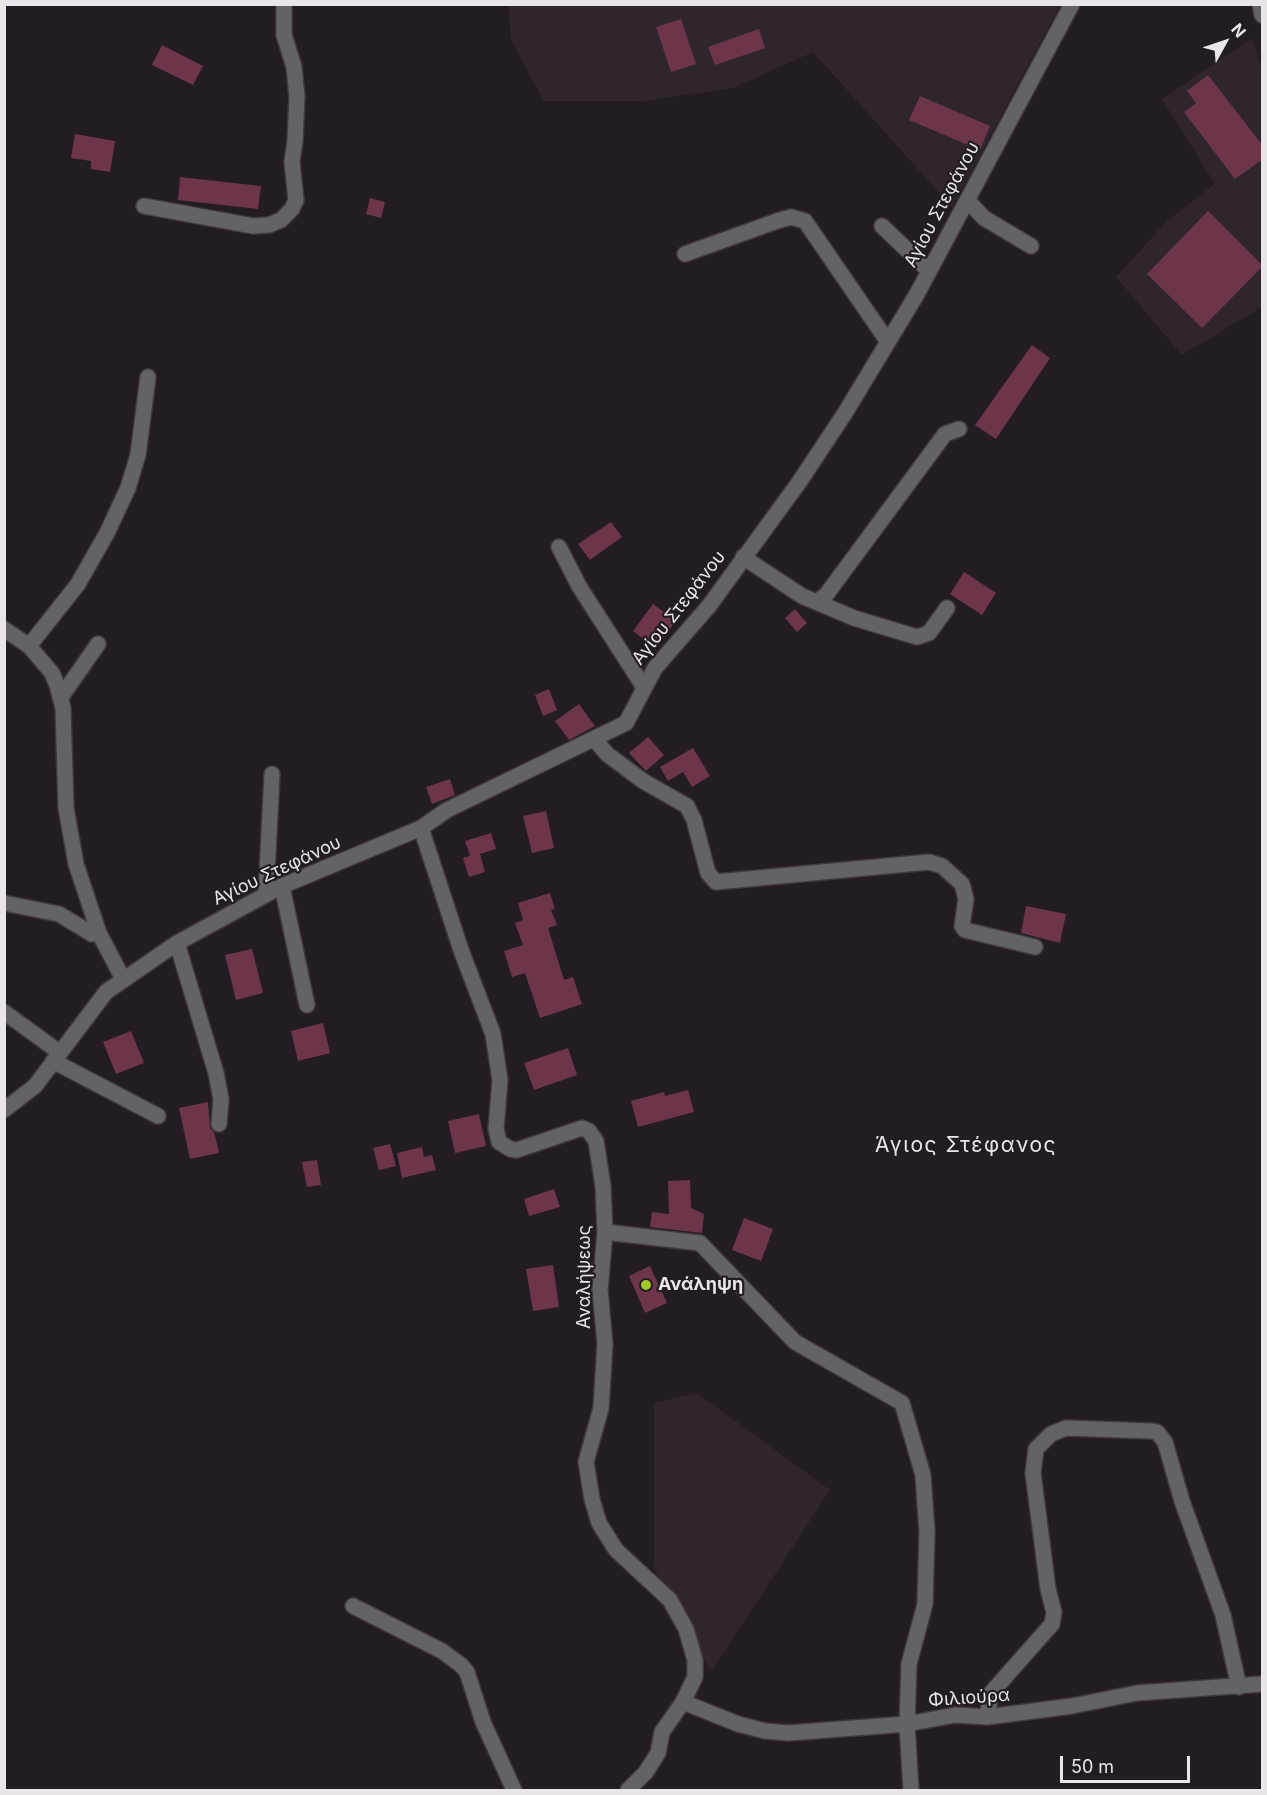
<!DOCTYPE html>
<html>
<head>
<meta charset="utf-8">
<style>
  body { margin:0 }
  #map { position:relative; width:1267px; height:1795px; overflow:hidden; background:#231c22; font-family:Inter,sans-serif }
  canvas { display:block }
  .frame { position:absolute; inset:0; border:6px solid #e9e5e9; pointer-events:none }
  .north { position:absolute; left:1195px; top:12px; width:60px; height:60px; -webkit-text-stroke:4px #231c22; paint-order:stroke; rotate:50deg; font-size:16px; font-weight:700; line-height:24px; text-align:center; color:#e9e5e9 }
  .north::after { content:''; display:block; margin:auto; width:21px; height:27px; background:#e9e5e9; clip-path:polygon(50% 0,100% 100%,50% 72%,0 100%) }
  .scale { position:absolute; left:1060px; top:1756px; width:130px; height:27px; box-sizing:border-box; border:3px solid #e9e5e9; border-top:0; padding-left:8px; font-size:18px; line-height:21px; white-space:nowrap; color:#e9e5e9; -webkit-text-stroke:4px #231c22; paint-order:stroke }
</style>
</head>
<body>
<div id="map">
<canvas width="1267" height="1795"></canvas>
<div class="frame"></div>
<div class="north">N</div>
<div class="scale">50 m</div>
</div>
<script>
const ctx = document.querySelector('canvas').getContext('2d');
ctx.lineJoin = 'round';
function fill(path, color) { ctx.fillStyle = color; ctx.fill(path, 'evenodd'); }
const poly = rows => new Path2D(rows.map(r => 'M' + r).join(''));
function stroke(path, color, width, dash) { ctx.strokeStyle = color; ctx.lineWidth = width; ctx.lineCap = dash ? 'butt' : 'round'; ctx.setLineDash(dash || []); ctx.stroke(path); }
function label(font, color, halo, rows, align = 'center') {
  ctx.font = font + ' Inter,sans-serif'; ctx.lineWidth = 4.5; ctx.setLineDash([]); ctx.textBaseline = 'middle'; ctx.strokeStyle = halo; ctx.fillStyle = color; for (const [text, x, y, turn = 0] of rows) {
    ctx.save(); ctx.translate(x, y); ctx.rotate((+turn || 0) * Math.PI / 180); ctx.textAlign = isNaN(turn) ? turn : align; if (halo) ctx.strokeText(text, 0, 0); ctx.fillText(text, 0, 0); ctx.restore();
  }
}
fill(poly([
  [508,4,1060,5,952,207,813,52,733,88,644,101,544,101,511,40],
  [1252,38,1262,69,1262,307,1182,355,1116,277,1168,220,1215,184,1162,99],
  [697,1393,830,1490,711,1672,654,1568,654,1403]
]), '#2f252f');
fill(poly([
  [681,19,696,64,671,72,656,27],
  [759,29,765,48,715,65,708,47],
  [162,45,203,66,193,85,152,65],
  [1208,75,1263,146,1263,159,1235,179,1184,112,1196,103,1187,91],
  [920,96,990,126,980,150,909,120],
  [75,134,115,141,110,172,91,169,91,161,71,158],
  [180,177,261,186,258,209,178,200],
  [370,198,385,202,381,218,366,214],
  [1208,211,1263,266,1202,328,1147,274],
  [1032,345,1050,358,996,439,975,425],
  [611,522,622,537,590,560,578,544],
  [964,572,996,593,982,615,950,594],
  [653,604,676,621,655,648,633,631],
  [795,609,807,623,797,632,785,618],
  [549,689,557,710,543,716,535,695],
  [579,704,595,726,569,740,555,721],
  [648,737,664,755,646,771,629,753],
  [693,748,710,776,692,787,683,772,668,781,660,767],
  [450,779,455,795,432,804,426,787],
  [546,811,554,848,532,853,523,816],
  [491,833,496,849,480,854,485,872,469,877,463,858,470,856,465,841],
  [550,893,555,909,551,910,557,925,548,928,564,980,573,977,582,1004,540,1018,525,973,512,977,504,951,523,945,515,923,523,920,518,903],
  [1026,906,1066,914,1060,943,1021,933],
  [252,949,263,993,236,1000,225,955],
  [323,1023,330,1053,298,1061,291,1031],
  [131,1031,144,1063,116,1074,103,1042],
  [568,1048,577,1075,534,1090,524,1063],
  [688,1090,694,1112,638,1127,631,1101,664,1092,665,1096],
  [208,1102,210,1128,214,1132,219,1153,190,1159,179,1108],
  [479,1114,486,1146,455,1153,448,1121],
  [390,1144,396,1166,379,1170,373,1148],
  [422,1147,424,1157,432,1155,436,1170,402,1178,397,1153],
  [317,1160,321,1185,307,1187,302,1162],
  [690,1180,691,1208,704,1214,702,1233,650,1227,652,1212,669,1214,668,1181],
  [554,1189,560,1207,529,1216,524,1199],
  [744,1218,773,1229,761,1261,732,1250],
  [553,1265,559,1307,533,1311,526,1269],
  [650,1266,667,1303,645,1313,629,1276]
]), '#6d354a');
const minor = poly([
  [1260,4,1262,15],
  [968,201,984,218,1031,246],
  [144,206,253,226,269,225,281,220,292,209,296,200,292,162,295,141,297,97,294,67,284,35,284,4],
  [882,226,929,271],
  [685,254,777,221,791,217,805,221,888,342],
  [559,547,579,586,643,686],
  [743,557,802,596,854,618,917,637,929,633,947,608],
  [818,601,826,595,945,434,959,429],
  [4,629,29,646,52,673,57,685,63,708,66,808,76,864,99,933,123,979],
  [29,646,78,584,107,533,128,488,138,455,148,377],
  [61,697,98,644],
  [595,740,607,754,643,781,687,806,694,820,708,873,716,882,929,862,942,866,962,884,966,899,962,926,965,930,1035,947],
  [421,828,461,950,493,1034,500,1080,496,1129,499,1142,510,1149,517,1150,582,1128,589,1131,596,1141,603,1186,605,1232,600,1290,605,1344,601,1408,586,1462,592,1499,599,1523,616,1550,670,1600,686,1629,695,1660,695,1677,683,1702,662,1732,658,1753,646,1772,628,1790],
  [282,886,307,1005],
  [266,894,272,774],
  [4,903,59,914,92,934,99,933],
  [177,943,216,1073,221,1099,219,1124],
  [4,1012,59,1052],
  [53,1061,158,1116],
  [4,1110,35,1086,106,992,177,943,282,886,421,828,447,810,626,723,655,668,709,606,800,481,845,413,917,294,1072,4],
  [605,1232,700,1243,795,1342,902,1403,923,1475,927,1532,925,1604,909,1664,907,1724,911,1790],
  [353,1606,442,1651,461,1665,467,1672,483,1722,514,1790],
  [683,1702,738,1724,765,1731,788,1733,907,1724,955,1715,987,1717,1072,1706,1137,1693,1262,1684],
  [987,1717,991,1693,1052,1624,1054,1612,1048,1589,1033,1473,1036,1449,1051,1434,1066,1428,1151,1431,1157,1432,1165,1442,1182,1501,1223,1615,1239,1687]
]);
stroke(minor, '#3f383e', 18);
stroke(minor, '#636267', 15);
for (const [x, y, r, color] of [
  [646,1285,6,"#a3c926"]
]) { const dot = new Path2D(); dot.arc(x, y, r, 0, 2 * Math.PI); ctx.fillStyle = color; ctx.fill(dot); stroke(dot, '#231c22', 2); }
label('18px', '#e9e5e9', '#231c22', [
  ["Αγίου Στεφάνου",942,205,-62],
  ["Αγίου Στεφάνου",679,608,-52],
  ["Αγίου Στεφάνου",277,871,-25],
  ["Αναλήψεως",585,1277,-90],
  ["Φιλιούρα",969,1698,-4]
]);
label('bold 18px', '#e9e5e9', '#231c22', [
  ["Ανάληψη",658,1285]
], 'left');
ctx.letterSpacing = '1.5px';
label('21px', '#e9e5e9', '#231c22', [
  ["Άγιος Στέφανος",966,1146]
]);
ctx.letterSpacing = '0px';
</script>
</body>
</html>
